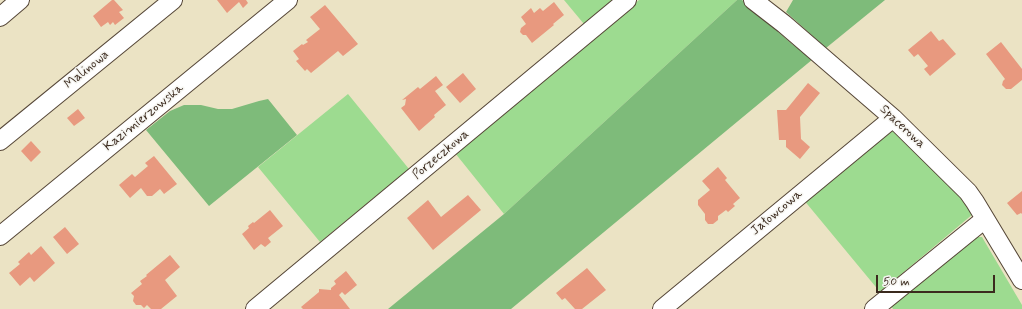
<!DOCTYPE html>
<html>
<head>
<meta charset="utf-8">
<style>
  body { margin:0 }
  #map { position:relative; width:1022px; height:309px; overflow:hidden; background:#ebe3c4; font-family:Mynerve,sans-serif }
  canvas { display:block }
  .scale { position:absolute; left:876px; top:275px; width:119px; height:18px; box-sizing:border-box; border:2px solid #3b2a1e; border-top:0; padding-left:5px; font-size:12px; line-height:14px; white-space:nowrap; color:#3b2a1e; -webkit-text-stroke:3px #f6f6f2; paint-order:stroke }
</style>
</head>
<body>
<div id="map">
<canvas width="1022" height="309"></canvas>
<div class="scale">50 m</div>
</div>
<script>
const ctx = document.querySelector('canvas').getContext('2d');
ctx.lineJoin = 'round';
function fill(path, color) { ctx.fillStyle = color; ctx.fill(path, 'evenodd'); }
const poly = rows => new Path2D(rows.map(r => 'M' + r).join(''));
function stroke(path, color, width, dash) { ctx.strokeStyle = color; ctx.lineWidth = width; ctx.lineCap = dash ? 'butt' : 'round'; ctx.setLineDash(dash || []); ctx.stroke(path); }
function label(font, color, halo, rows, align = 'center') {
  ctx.font = font + ' Mynerve,sans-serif'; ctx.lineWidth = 3; ctx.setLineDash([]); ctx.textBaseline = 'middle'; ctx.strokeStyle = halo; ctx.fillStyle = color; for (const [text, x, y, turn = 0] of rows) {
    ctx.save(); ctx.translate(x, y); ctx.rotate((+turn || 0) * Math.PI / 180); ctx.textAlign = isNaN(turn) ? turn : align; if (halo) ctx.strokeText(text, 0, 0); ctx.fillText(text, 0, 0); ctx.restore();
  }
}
fill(poly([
  [564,0,613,0,584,24],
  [639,0,737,0,504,214,455,153],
  [348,94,409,169,320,242,258,167],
  [891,128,964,199,973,214,880,292,803,199],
  [976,237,982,237,1022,305,1022,309,893,309,891,306]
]), '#9ddb90');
fill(poly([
  [737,0,742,0,792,44,813,59,511,309,388,309,504,214],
  [793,0,885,0,826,48,786,12],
  [268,99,297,135,209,206,146,130,170,111,184,105,201,105,218,109,232,109,259,101]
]), '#7ebb7a');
fill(poly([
  [112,0,114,0,123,10,119,12,124,18,115,25,113,22,110,25,108,22,101,27,93,16],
  [217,0,246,0,248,3,243,8,239,2,227,13],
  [554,2,564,15,553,24,554,25,532,43,526,35,523,35,520,32,521,28,526,24,521,17,531,8,534,13,540,8,543,11],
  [325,5,358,44,343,56,338,51,311,73,307,69,305,71,296,61,299,59,293,51,302,44,303,45,308,42,306,40,320,29,310,17],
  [931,31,939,41,943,39,956,54,930,76,924,69,928,66,918,54,914,57,908,50],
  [1001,42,1022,69,1022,80,1011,89,1006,89,1002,85,1003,81,1005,79,986,54],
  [463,73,476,89,460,103,446,87],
  [436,76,443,85,435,91,446,105,434,115,435,117,419,131,401,108,405,105,406,99,402,100,418,87,420,89],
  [808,83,820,93,800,117,801,139,810,147,800,159,786,147,786,140,779,140,777,110,786,110],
  [78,109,85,118,74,126,67,118],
  [31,141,41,152,31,162,21,151],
  [154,156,177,184,164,194,160,189,152,196,147,196,141,188,130,198,119,185,132,174,135,177,148,166,145,163],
  [718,167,727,178,725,180,740,198,733,204,735,206,728,212,726,210,718,216,718,220,713,224,708,224,705,220,705,214,698,205,698,200,710,190,702,181],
  [1022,191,1022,214,1021,213,1017,215,1007,203],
  [468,195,481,210,433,250,407,218,428,200,441,217],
  [270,210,283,226,268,238,271,242,265,247,261,244,254,250,242,234,249,228,248,226,253,222,254,223],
  [65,227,79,244,67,254,53,237],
  [41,246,55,263,34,282,30,277,20,286,9,273,20,264,18,262,29,252,31,255],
  [170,255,180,267,165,280,177,296,161,309,151,309,147,305,144,308,141,305,136,305,133,301,134,296,131,293,142,284,140,281,147,276,146,275],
  [587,268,606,290,582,309,575,309,565,298,562,300,556,293],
  [346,271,357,285,345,295,342,292,339,295,350,309,303,309,301,307,319,292,319,289,331,290,331,288,336,284,334,281]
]), '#e8997f');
const street = poly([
  [753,0,784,24,893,118,968,192,975,202,1022,280],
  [0,17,20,0],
  [0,141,173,0],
  [0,236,288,0],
  [255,309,627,0],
  [662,309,893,118],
  [874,309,985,219]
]);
stroke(street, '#554637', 20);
stroke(street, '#fff', 18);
label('13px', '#3b2a1e', '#f6f6f2', [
  ["Malinowa",87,70,-39],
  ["Kazimierzowska",144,118,-39],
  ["Spacerowa",902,127,43],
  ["Porzeczkowa",441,155,-40],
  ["Jałowcowa",777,213,-40]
]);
</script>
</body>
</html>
